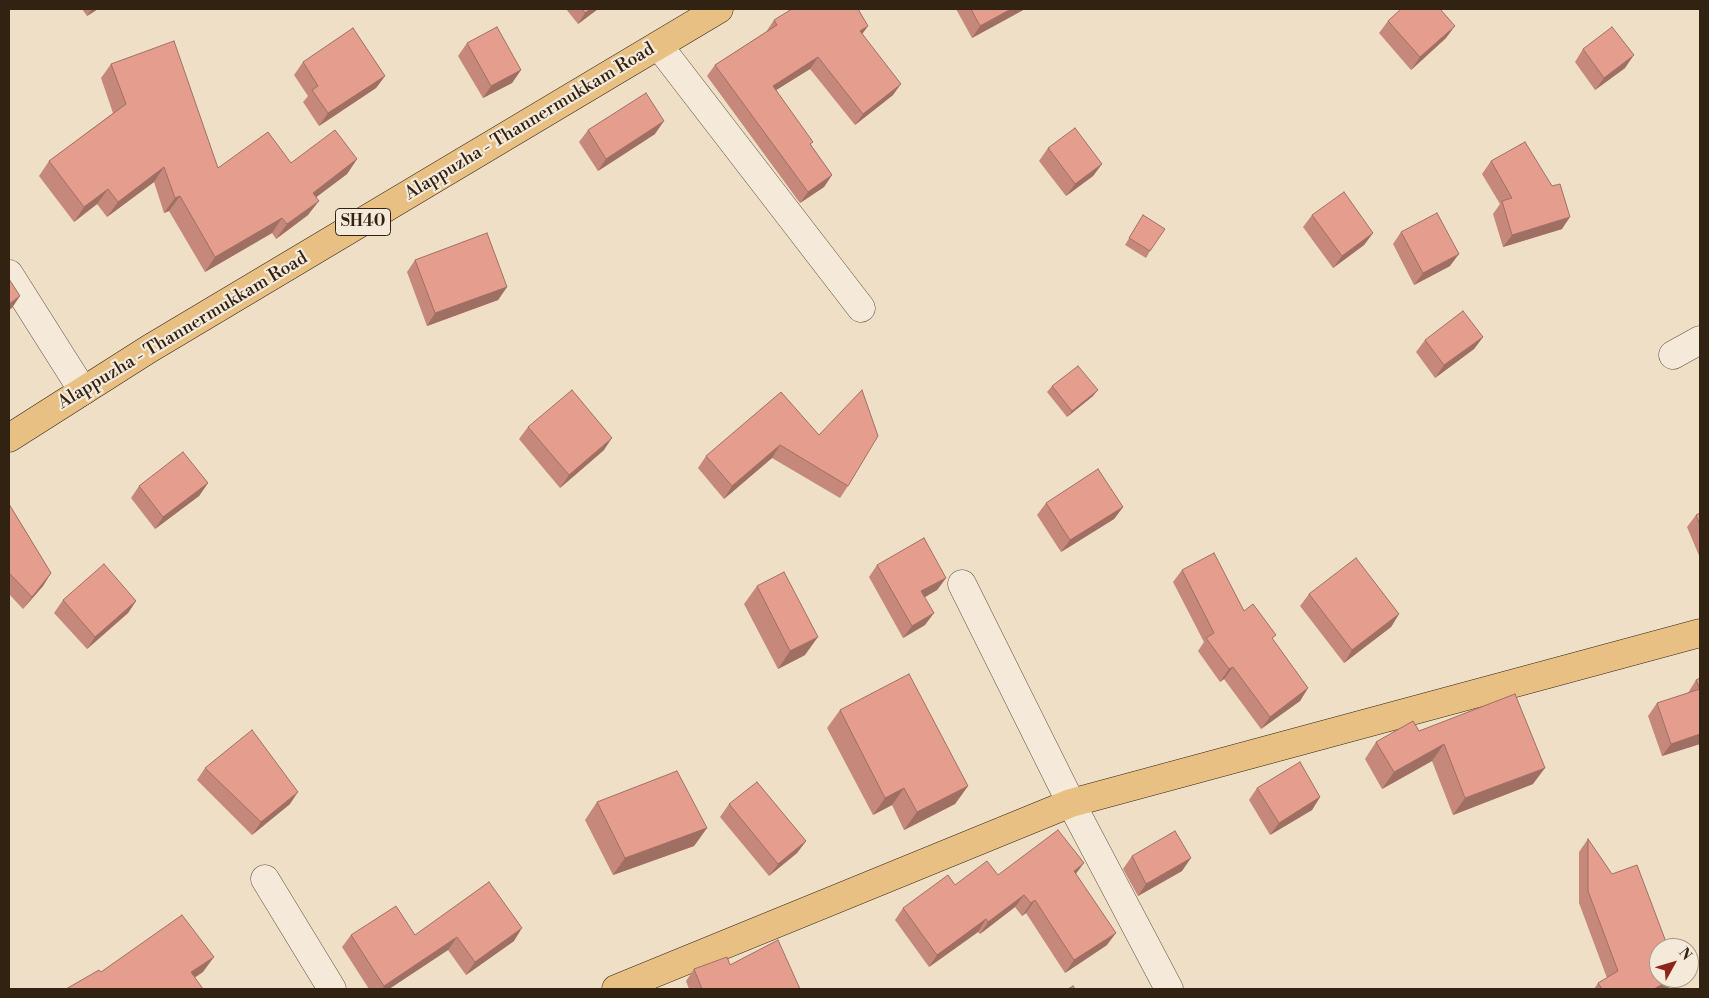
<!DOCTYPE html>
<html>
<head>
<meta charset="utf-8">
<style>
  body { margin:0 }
  #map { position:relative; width:1709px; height:998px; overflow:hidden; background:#efdfc6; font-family:"Libre Bodoni",serif }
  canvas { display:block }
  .frame { position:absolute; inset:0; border:10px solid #312212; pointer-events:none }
  .north { position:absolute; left:1649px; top:938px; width:50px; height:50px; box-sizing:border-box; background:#f5eada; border:1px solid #a79a8a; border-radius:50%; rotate:51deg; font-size:14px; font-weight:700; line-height:20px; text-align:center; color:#312212 }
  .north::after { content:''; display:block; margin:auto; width:18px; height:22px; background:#8f2418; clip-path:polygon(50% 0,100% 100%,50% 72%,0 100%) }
</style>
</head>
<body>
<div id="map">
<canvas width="1709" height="998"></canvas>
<div class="frame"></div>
<div class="north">N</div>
</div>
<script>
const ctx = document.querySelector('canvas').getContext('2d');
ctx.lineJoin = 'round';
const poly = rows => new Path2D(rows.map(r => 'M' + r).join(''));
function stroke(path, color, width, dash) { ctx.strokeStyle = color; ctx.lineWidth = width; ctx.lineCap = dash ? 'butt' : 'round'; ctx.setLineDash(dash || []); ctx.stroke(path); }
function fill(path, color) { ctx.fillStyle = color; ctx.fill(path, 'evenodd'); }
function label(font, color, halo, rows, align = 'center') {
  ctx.font = font + ' "Libre Bodoni",serif'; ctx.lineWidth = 4.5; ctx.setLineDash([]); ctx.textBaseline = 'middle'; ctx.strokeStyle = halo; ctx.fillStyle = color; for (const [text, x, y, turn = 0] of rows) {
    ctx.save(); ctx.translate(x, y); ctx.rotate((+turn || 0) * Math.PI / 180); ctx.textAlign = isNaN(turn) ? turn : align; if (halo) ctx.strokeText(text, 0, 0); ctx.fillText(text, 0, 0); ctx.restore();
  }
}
const minor = poly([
  [659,46,861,308],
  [9,274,83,391],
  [1673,355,1700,340],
  [962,584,1071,803,1169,989],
  [265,879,332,989]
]);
const major = poly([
  [9,438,149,349,719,9],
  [616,989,1071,803,1700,633]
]);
stroke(minor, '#60513f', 29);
stroke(major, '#312212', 29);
stroke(minor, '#f5eada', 28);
stroke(major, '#e8c083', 28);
fill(poly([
  [82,9,98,9,87,16],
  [566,9,598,9,578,24],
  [956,9,1025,9,972,38],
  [774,20,868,26,862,34,893,95,855,125,810,69,776,90,811,145,832,175,824,187,800,203,707,76,715,65,766,32],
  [1388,21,1446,38,1411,70,1379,33],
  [467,43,521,70,512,83,483,98,458,56],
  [1583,49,1625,68,1595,90,1575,62],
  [303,62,385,76,376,88,319,126,303,102,308,96,294,75],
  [111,64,218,168,357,159,347,174,316,197,308,215,276,239,272,233,205,272,169,211,164,213,154,182,107,217,97,204,74,222,39,176,49,161,113,113,101,78],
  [588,130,655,134,598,171,579,142],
  [1048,148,1102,164,1093,176,1066,196,1039,161],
  [1491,161,1562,229,1503,247,1493,214,1500,204,1482,174],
  [1143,215,1150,251,1146,258,1125,245],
  [1312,215,1373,233,1364,245,1333,268,1303,227],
  [1401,232,1450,266,1414,285,1393,244],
  [415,260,507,287,498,300,427,326,407,272],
  [1483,337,1474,349,1435,378,1416,352,1425,340],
  [1052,386,1093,396,1067,417,1047,392],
  [528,427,604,450,560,488,519,439],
  [819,435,848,486,840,498,772,458,724,499,698,468,706,456],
  [208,483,199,496,155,529,131,498,139,486],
  [1046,503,1123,507,1114,519,1061,552,1037,515],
  [9,504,51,573,43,586,23,609,9,594],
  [1700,513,1700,558,1687,527,1696,515],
  [877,565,946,578,937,590,925,597,925,625,903,638,869,577],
  [1182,570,1244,611,1273,640,1308,688,1300,701,1261,729,1224,679,1220,682,1198,651,1204,642,1173,582],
  [757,586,805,655,778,669,744,604],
  [1309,594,1399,614,1391,627,1344,663,1300,606],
  [63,600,136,601,128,613,87,649,54,613],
  [1700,678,1700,744,1662,756,1648,716,1657,703,1688,693,1696,680],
  [840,710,968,786,955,804,904,830,892,805,873,815,827,728],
  [1419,731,1533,784,1453,815,1432,761,1382,789,1365,759,1376,742],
  [205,768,290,804,252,835,197,780],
  [1257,788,1320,797,1312,810,1270,835,1249,800],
  [597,802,707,828,694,846,613,875,585,820],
  [729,804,806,841,797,853,769,876,720,817],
  [1588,839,1659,978,1683,978,1682,980,1666,989,1594,989,1598,983,1607,978,1579,903,1579,852],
  [1132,856,1182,871,1138,896,1123,869],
  [1076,874,1107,945,1065,973,1026,913,1022,916,1015,907,980,934,978,932,929,967,895,920,903,908,955,885,998,875],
  [351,935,415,935,514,941,466,975,448,950,389,989,369,989,342,947],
  [730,965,800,989,689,989,686,981,694,969]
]), '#c5887a');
fill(poly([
  [92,9,98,9,87,16],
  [591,9,598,9,578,24,585,13],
  [1011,9,1025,9,972,38,980,26],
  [868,26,860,37,860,31],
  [1455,26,1446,38,1411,70,1420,57],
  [1634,55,1625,68,1595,90,1604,78],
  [818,57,810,69,765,97,773,86],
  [521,70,512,83,483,98,491,86],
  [385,76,376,88,319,126,328,113],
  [901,84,893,95,855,125,863,114],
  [664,121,655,134,598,171,606,159],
  [357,159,347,174,302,208,313,193],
  [1102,164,1093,176,1066,196,1075,184],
  [164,167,154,182,107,217,118,202],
  [832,175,824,187,800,203,808,192],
  [108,189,97,204,74,222,84,207],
  [180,196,169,211,164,213,175,198],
  [319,201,308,215,276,239,287,224],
  [1570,217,1562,229,1503,247,1512,235],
  [282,218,272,233,205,272,215,257],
  [1373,233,1364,245,1333,268,1342,256],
  [1459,254,1450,266,1414,285,1423,273],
  [507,287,498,300,427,326,435,313],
  [20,296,12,308,9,310,9,304],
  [1483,337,1474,349,1435,378,1444,365],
  [1098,390,1093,396,1067,417,1072,411],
  [612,438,604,450,560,488,569,475],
  [780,445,772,458,724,499,732,486],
  [208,483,199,496,155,529,163,517],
  [1123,507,1114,519,1061,552,1070,540],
  [51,573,43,586,23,609,32,597],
  [946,578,937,590,913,604,921,591],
  [136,601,128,613,87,649,95,637],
  [934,613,925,625,903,638,912,626],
  [1399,614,1391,627,1344,663,1352,650],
  [818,637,805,655,778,669,790,651],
  [1233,667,1224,679,1220,682,1229,669],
  [1308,688,1300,701,1261,729,1270,717],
  [1700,734,1700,744,1662,756,1671,744],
  [1444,744,1432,761,1382,789,1394,772],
  [1545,768,1533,784,1453,815,1465,798],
  [968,786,955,804,904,830,917,812],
  [904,788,892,805,873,815,885,798],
  [298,792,290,804,252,835,261,822],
  [1320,797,1312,810,1270,835,1279,823],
  [707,828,694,846,613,875,625,858],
  [806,841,797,853,769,876,778,864],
  [1191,858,1182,871,1138,896,1146,884],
  [1084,863,1075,875,1074,871],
  [1024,895,1015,907,980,934,988,922],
  [1035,900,1026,913,1022,916,1031,903],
  [986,919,978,932,929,967,937,955],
  [522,928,514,941,466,975,475,962],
  [1116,933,1107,945,1065,973,1074,960],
  [457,937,448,950,389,989,382,989,384,986],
  [214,957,203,972,181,987,191,972],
  [1673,978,1683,978,1682,980,1666,989,1654,989]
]), '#a06f63');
const building = poly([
  [582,9,591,9,585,13,582,9],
  [792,9,858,9,868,26,860,31,901,84,863,114,818,57,773,86,813,142,810,144,832,175,808,192,715,65,777,25,774,20,792,9],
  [971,9,1011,9,980,26,971,9],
  [1401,9,1440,9,1455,26,1420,57,1388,21,1401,9],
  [497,27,521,70,491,86,467,43,497,27],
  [1612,27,1634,55,1604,78,1583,49,1612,27],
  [353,28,385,76,328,113,312,90,318,86,303,62,353,28],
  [174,41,218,168,268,132,291,163,335,130,357,159,313,193,319,201,287,224,282,218,215,257,180,196,175,198,164,167,118,202,108,189,84,207,49,161,126,104,111,64,174,41],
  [646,93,664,121,606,159,588,130,646,93],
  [1075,128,1102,164,1075,184,1048,148,1075,128],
  [1525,142,1552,186,1560,184,1570,217,1512,235,1502,201,1512,198,1491,161,1525,142],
  [1344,192,1373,233,1342,256,1312,215,1344,192],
  [1437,213,1459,254,1423,273,1401,232,1437,213],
  [1143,215,1165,229,1150,251,1129,238,1143,215],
  [487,233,507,287,435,313,415,260,487,233],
  [9,279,20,296,9,304,9,279],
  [1463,311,1483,337,1444,365,1425,340,1463,311],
  [1078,366,1098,390,1072,411,1052,386,1078,366],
  [572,390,612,438,569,475,528,427,572,390],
  [862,390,878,436,848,486,780,445,732,486,706,456,781,392,819,435,862,390],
  [183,452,208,483,163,517,139,486,183,452],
  [1098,469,1123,507,1070,540,1046,503,1098,469],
  [9,504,51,573,32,597,9,573,9,504],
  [1700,513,1700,525,1696,515,1700,513],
  [924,538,946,578,921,591,934,613,912,626,877,565,924,538],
  [1214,553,1244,611,1253,604,1276,635,1272,638,1308,688,1270,717,1233,667,1229,669,1206,638,1214,633,1182,570,1214,553],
  [1356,558,1399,614,1352,650,1309,594,1356,558],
  [104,564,136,601,95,637,63,600,104,564],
  [784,572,818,637,790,651,757,586,784,572],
  [909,674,968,786,917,812,904,788,885,798,840,710,909,674],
  [1700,678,1700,734,1671,744,1657,703,1700,689,1696,680,1700,678],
  [1515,694,1545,768,1465,798,1444,744,1394,772,1376,742,1413,721,1419,731,1515,694],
  [252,730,298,792,261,822,205,768,252,730],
  [1300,762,1320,797,1279,823,1257,788,1300,762],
  [677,771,707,828,625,858,597,802,677,771],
  [757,782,806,841,778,864,729,804,757,782],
  [1058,830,1084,863,1074,871,1116,933,1074,960,1035,900,1031,903,1024,895,988,922,986,919,937,955,903,908,948,875,955,885,987,861,998,875,1058,830],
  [1175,831,1191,858,1146,884,1132,856,1175,831],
  [1588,839,1612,874,1637,865,1666,942,1673,938,1679,948,1659,948,1659,978,1673,978,1654,989,1602,989,1598,983,1618,971,1588,891,1588,839],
  [489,882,522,928,475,962,457,937,384,986,351,935,396,906,415,935,489,882],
  [182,915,214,957,191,972,203,989,66,989,99,970,101,972,182,915],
  [778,940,800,989,702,989,694,969,727,957,730,965,778,940],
  [1073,986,1075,989,1068,989,1073,986]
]);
fill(building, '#e59e8e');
stroke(building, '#a06f63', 1);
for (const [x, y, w] of [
  [363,222,55]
]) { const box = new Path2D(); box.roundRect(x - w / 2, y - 13.5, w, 27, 4); ctx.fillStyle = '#f5eada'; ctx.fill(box); stroke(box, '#312212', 1); }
label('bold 16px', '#312212', null, [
  ["SH40",363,222]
]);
label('18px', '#312212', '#f5eada', [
  ["Alappuzha - Thannermukkam Road",530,122,-31],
  ["Alappuzha - Thannermukkam Road",183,331,-31]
]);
</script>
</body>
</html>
